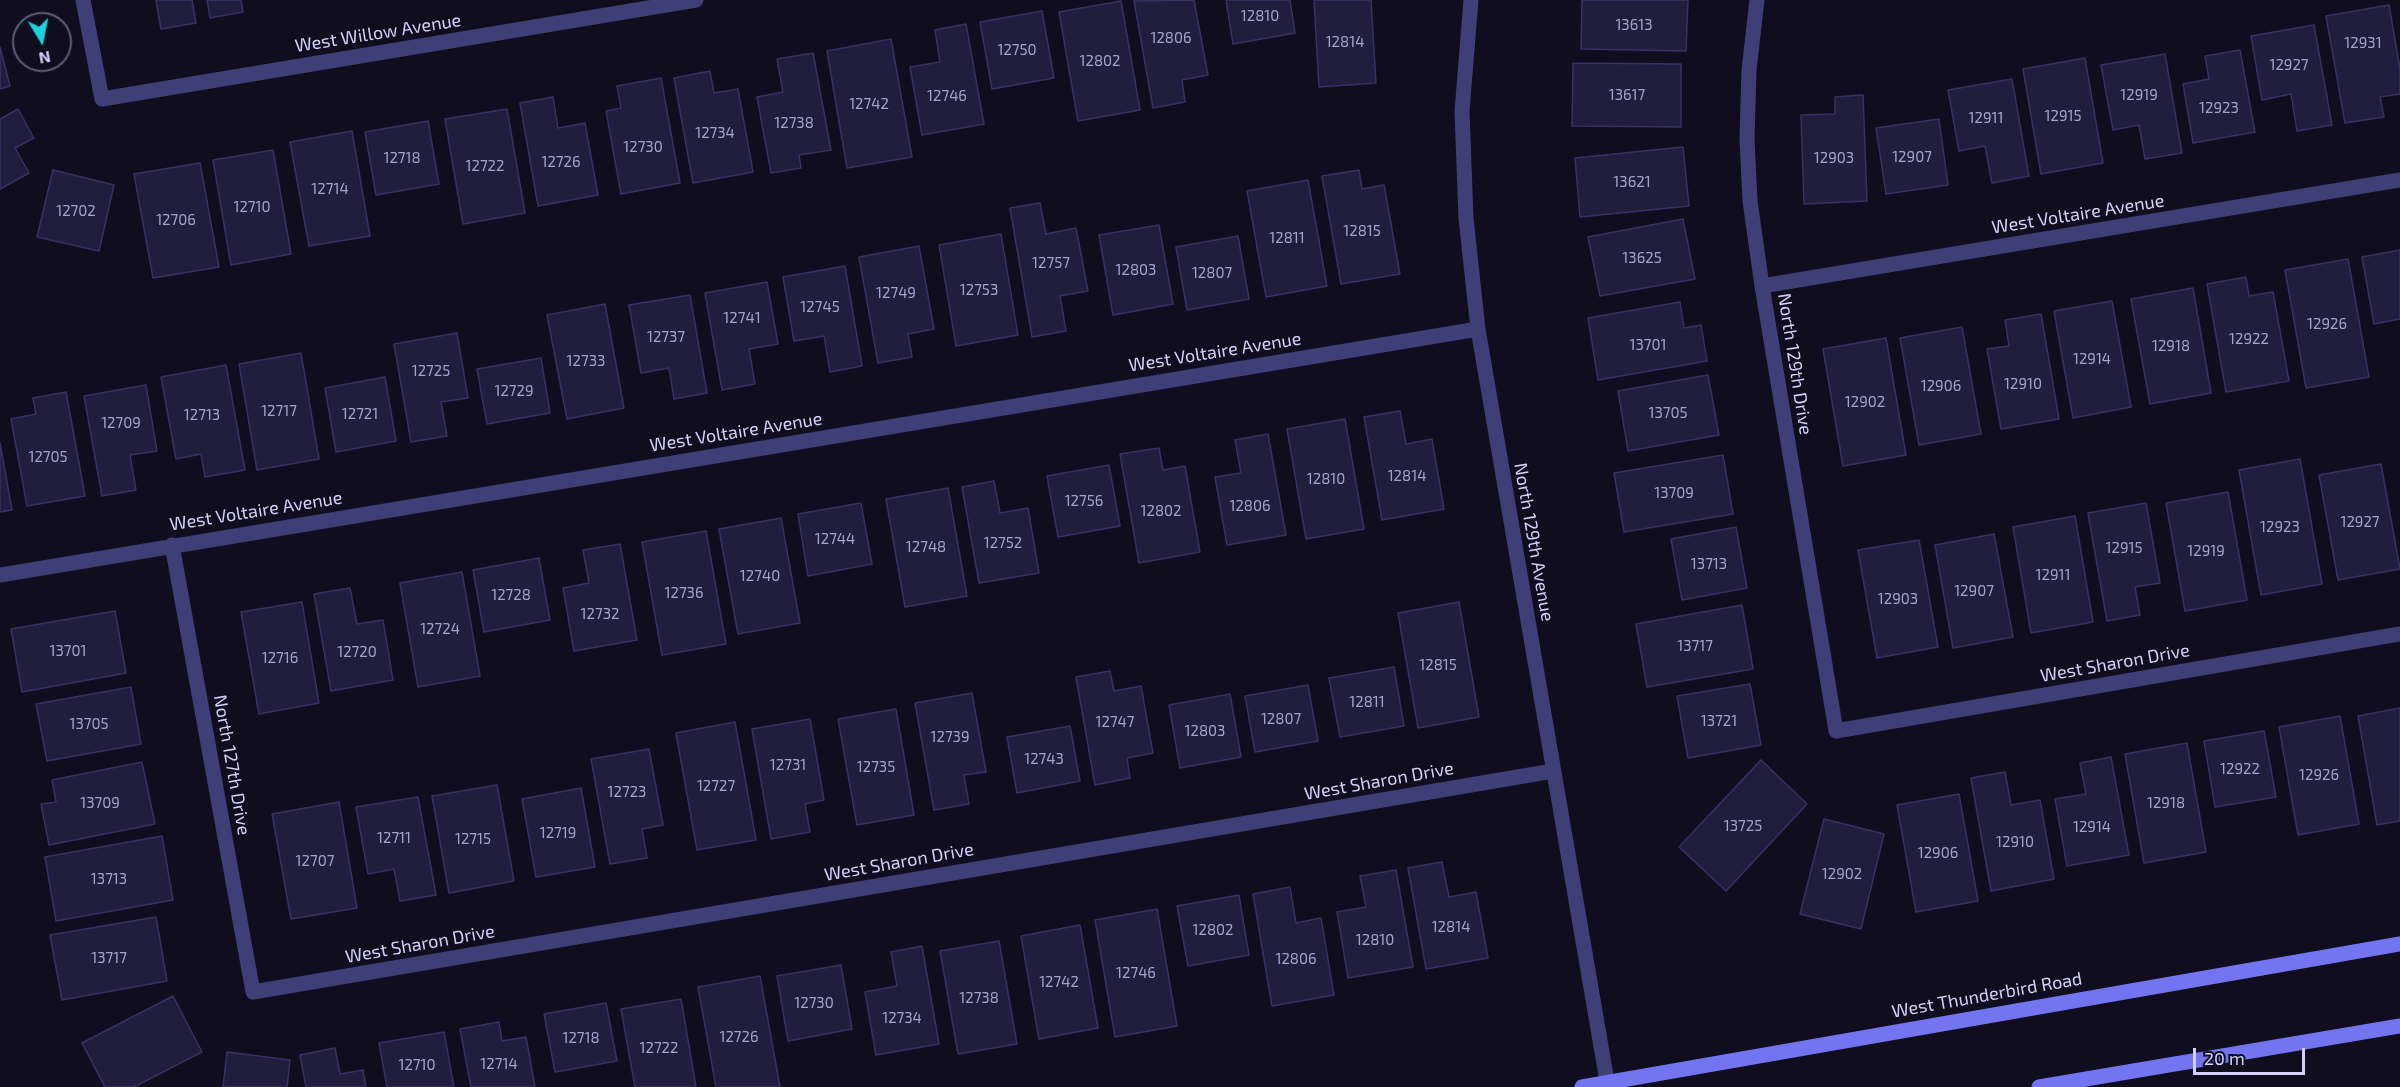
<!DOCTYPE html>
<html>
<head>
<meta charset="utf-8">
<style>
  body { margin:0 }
  #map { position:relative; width:2400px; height:1087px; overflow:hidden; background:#100e1e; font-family:"Exo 2",sans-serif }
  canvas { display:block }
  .north { position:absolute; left:12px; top:12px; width:60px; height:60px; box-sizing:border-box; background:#100e1e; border:2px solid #5e5c76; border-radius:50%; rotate:170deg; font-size:16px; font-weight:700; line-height:24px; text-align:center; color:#d3d0fa }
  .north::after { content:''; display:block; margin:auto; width:21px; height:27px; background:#19d4dd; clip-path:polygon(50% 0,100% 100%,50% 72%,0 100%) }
  .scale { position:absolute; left:2193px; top:1048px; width:112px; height:27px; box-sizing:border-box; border:3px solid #d3d0fa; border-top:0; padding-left:8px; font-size:18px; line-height:21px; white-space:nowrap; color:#d3d0fa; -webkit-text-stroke:4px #100e1e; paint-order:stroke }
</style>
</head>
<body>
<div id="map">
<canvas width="2400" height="1087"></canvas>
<div class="north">N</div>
<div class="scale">20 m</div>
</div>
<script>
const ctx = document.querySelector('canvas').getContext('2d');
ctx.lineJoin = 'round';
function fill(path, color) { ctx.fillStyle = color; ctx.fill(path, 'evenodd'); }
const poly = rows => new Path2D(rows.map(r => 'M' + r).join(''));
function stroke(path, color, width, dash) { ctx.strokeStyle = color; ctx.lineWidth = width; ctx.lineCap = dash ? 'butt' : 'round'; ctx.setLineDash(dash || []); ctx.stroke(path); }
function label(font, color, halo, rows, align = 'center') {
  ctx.font = font + ' "Exo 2",sans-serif'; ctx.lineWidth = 4.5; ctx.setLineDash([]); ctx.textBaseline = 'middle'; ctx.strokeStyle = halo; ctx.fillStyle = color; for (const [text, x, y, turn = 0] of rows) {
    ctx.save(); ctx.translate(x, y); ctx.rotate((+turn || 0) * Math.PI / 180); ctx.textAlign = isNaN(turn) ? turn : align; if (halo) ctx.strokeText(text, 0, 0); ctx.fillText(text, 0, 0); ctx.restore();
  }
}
const building = poly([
  [156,0,192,0,196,23,161,29,156,0],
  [207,0,241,0,243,12,210,18,207,0],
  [1194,0,1208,75,1182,80,1185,102,1153,108,1134,1,1194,0],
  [1226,0,1290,0,1295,33,1233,44,1226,0],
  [1314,0,1371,0,1376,83,1319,87,1314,0],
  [1582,0,1688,0,1686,51,1581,49,1582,0],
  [1121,1,1140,110,1078,121,1059,12,1121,1],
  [2389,5,2400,69,2400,94,2380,97,2384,117,2345,123,2326,16,2389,5],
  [1042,11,1054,78,992,89,980,22,1042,11],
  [966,24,984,124,922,135,910,67,940,62,935,30,966,24],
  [2314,25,2332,125,2297,131,2291,94,2262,100,2251,36,2314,25],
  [891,39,912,157,847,168,827,51,891,39],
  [0,47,10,86,0,89,0,47],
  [2240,50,2255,132,2193,143,2183,84,2209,79,2205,56,2240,50],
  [813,53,831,150,799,155,801,168,771,173,757,97,783,92,777,59,813,53],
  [2165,54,2182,153,2145,159,2139,125,2113,130,2101,65,2165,54],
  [2085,58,2103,163,2041,174,2023,69,2085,58],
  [1573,63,1681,64,1681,127,1572,126,1573,63],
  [710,71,714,93,738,89,753,172,693,183,674,78,710,71],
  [661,78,680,183,621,194,606,111,621,108,617,86,661,78],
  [2012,79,2029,176,1992,183,1985,146,1959,151,1948,90,2012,79],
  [1863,95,1867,201,1804,204,1801,115,1835,114,1835,97,1863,95],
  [553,97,558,128,585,123,598,195,538,206,520,103,553,97],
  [18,109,34,138,15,148,29,173,0,189,0,119,18,109],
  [507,109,525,213,463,224,445,119,507,109],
  [1939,119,1948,185,1886,194,1876,128,1939,119],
  [428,121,439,184,376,195,365,132,428,121],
  [352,131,370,236,309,246,290,142,352,131],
  [1683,147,1689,206,1580,217,1575,158,1683,147],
  [273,150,291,254,231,265,213,160,273,150],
  [200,163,219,267,153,278,134,174,200,163],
  [53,170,114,185,99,251,37,237,53,170],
  [1359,170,1362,189,1384,185,1400,274,1341,284,1322,176,1359,170],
  [1308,180,1327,286,1266,297,1247,191,1308,180],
  [1040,203,1046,234,1076,228,1088,291,1060,296,1066,331,1032,337,1010,208,1040,203],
  [1683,219,1695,279,1600,296,1588,237,1683,219],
  [1159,225,1173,304,1113,315,1099,235,1159,225],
  [1001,234,1018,335,956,346,939,245,1001,234],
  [1238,236,1249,299,1187,310,1176,247,1238,236],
  [919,246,934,329,908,334,912,357,878,363,859,257,919,246],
  [2400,250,2400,319,2374,324,2362,257,2400,250],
  [2348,259,2369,377,2306,388,2285,270,2348,259],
  [845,266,862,366,830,372,824,336,794,341,783,277,845,266],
  [2246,277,2249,296,2273,292,2289,381,2226,392,2207,284,2246,277],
  [767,282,778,344,749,349,755,384,722,390,705,293,767,282],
  [2193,288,2211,393,2150,404,2131,299,2193,288],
  [690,295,707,393,674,399,669,368,641,373,629,305,690,295],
  [2112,301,2131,407,2073,418,2054,311,2112,301],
  [1680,302,1684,328,1701,325,1707,361,1598,380,1588,318,1680,302],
  [605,304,624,408,567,419,547,315,605,304],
  [2041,314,2059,419,2001,429,1987,349,2009,346,2005,320,2041,314],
  [1962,327,1981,434,1919,445,1900,338,1962,327],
  [457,333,468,398,441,402,447,436,411,442,394,344,457,333],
  [1886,338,1906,455,1843,466,1823,349,1886,338],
  [301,353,319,459,257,470,239,364,301,353],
  [541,358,550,413,487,424,477,369,541,358],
  [226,365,245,470,205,477,201,454,176,459,161,377,226,365],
  [1708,375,1719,435,1628,451,1618,391,1708,375],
  [385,377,396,441,336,452,325,388,385,377],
  [146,385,157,451,130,455,136,490,102,496,84,396,146,385],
  [66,392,85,496,27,506,11,419,36,414,33,398,66,392],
  [1400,411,1406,444,1432,439,1444,509,1382,520,1364,417,1400,411],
  [1345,419,1364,529,1306,539,1287,429,1345,419],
  [1268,434,1286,535,1227,545,1215,477,1241,473,1235,440,1268,434],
  [0,443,12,510,0,512,0,443],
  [1159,448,1163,470,1185,466,1200,552,1139,563,1120,454,1159,448],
  [1723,455,1733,514,1624,532,1614,473,1723,455],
  [2300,459,2322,584,2261,595,2239,470,2300,459],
  [2381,464,2400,569,2338,580,2319,475,2381,464],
  [1109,465,1120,526,1058,537,1047,476,1109,465],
  [994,481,1000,513,1028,508,1039,573,979,583,962,487,994,481],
  [948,488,967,596,905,607,886,499,948,488],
  [2228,492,2247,600,2185,611,2166,503,2228,492],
  [861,503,872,564,808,576,798,514,861,503],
  [2146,503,2160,583,2135,587,2140,615,2107,621,2088,513,2146,503],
  [2075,516,2093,622,2031,633,2013,527,2075,516],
  [781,518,800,623,738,634,719,529,781,518],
  [1736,527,1747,588,1682,600,1671,539,1736,527],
  [706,531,726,644,662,655,642,542,706,531],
  [1994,534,2013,637,1953,648,1935,545,1994,534],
  [1919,540,1938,647,1877,658,1858,550,1919,540],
  [620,544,637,640,574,651,563,588,589,583,583,550,620,544],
  [539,558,550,620,484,632,473,570,539,558],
  [462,572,480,676,418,687,400,583,462,572],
  [350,588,357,624,383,620,393,680,331,691,314,594,350,588],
  [302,602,319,703,259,714,241,612,302,602],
  [1459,602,1479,717,1418,728,1398,613,1459,602],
  [1742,605,1753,669,1647,687,1636,624,1742,605],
  [115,611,126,673,22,692,11,629,115,611],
  [1394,667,1404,726,1340,737,1329,678,1394,667],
  [1110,671,1114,691,1141,686,1153,753,1127,758,1130,778,1095,785,1076,677,1110,671],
  [1750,684,1761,745,1688,758,1677,696,1750,684],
  [1308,685,1318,741,1255,752,1245,696,1308,685],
  [131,687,141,744,47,761,36,704,131,687],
  [972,693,986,772,964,775,969,804,934,810,915,703,972,693],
  [1230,694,1241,757,1180,768,1169,705,1230,694],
  [2400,708,2400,821,2377,825,2358,716,2400,708],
  [896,709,914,815,857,825,838,719,896,709],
  [2340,716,2359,824,2298,835,2279,727,2340,716],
  [810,719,824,800,805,804,810,832,771,839,752,729,810,719],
  [735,722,756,840,697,850,676,733,735,722],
  [1070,726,1080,781,1017,793,1007,737,1070,726],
  [2264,731,2276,797,2215,807,2204,741,2264,731],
  [2187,743,2206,852,2144,863,2125,754,2187,743],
  [649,749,663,825,642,829,647,858,610,864,591,759,649,749],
  [2111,757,2129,855,2067,866,2055,799,2086,794,2080,763,2111,757],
  [1761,760,1807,804,1726,891,1679,847,1761,760],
  [142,762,155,824,49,845,41,804,56,802,52,780,142,762],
  [2005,772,2011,805,2040,800,2054,879,1991,891,1971,778,2005,772],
  [497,785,514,881,449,893,432,796,497,785],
  [581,788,595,867,536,877,522,799,581,788],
  [1959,794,1978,901,1916,912,1897,805,1959,794],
  [418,797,436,895,400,901,394,869,368,874,356,807,418,797],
  [339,802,357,908,291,919,272,814,339,802],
  [1824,819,1884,834,1861,929,1800,914,1824,819],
  [162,836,173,900,56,921,45,857,162,836],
  [1442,862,1449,897,1476,892,1488,958,1426,969,1408,868,1442,862],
  [1396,870,1413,967,1348,978,1337,912,1366,907,1360,876,1396,870],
  [1290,887,1296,923,1321,918,1334,995,1272,1006,1253,894,1290,887],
  [1239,895,1249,955,1188,966,1177,906,1239,895],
  [1157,909,1177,1026,1115,1037,1095,920,1157,909],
  [156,917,167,981,62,1000,50,935,156,917],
  [1080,925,1098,1028,1039,1039,1021,936,1080,925],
  [999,941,1017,1044,958,1054,940,951,999,941],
  [922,946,939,1044,876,1055,865,992,897,986,891,952,922,946],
  [841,965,852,1029,788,1041,777,976,841,965],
  [760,976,780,1087,716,1087,698,987,760,976],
  [173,996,202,1052,134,1087,105,1087,82,1043,173,996],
  [681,999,696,1087,635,1087,621,1009,681,999],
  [606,1003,617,1061,555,1072,544,1014,606,1003],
  [499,1022,502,1041,526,1037,535,1087,471,1087,460,1029,499,1022],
  [444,1032,454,1087,387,1087,379,1043,444,1032],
  [335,1048,340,1074,363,1070,366,1087,306,1087,300,1055,335,1048],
  [227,1052,290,1060,287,1087,223,1087,227,1052]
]);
fill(building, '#211d3d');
stroke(building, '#393166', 1.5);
stroke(poly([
  [83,0,102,99,696,0],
  [1471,0,1462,111,1466,218,1478,329,1608,1087],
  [1757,0,1749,70,1747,139,1750,201,1762,286,1836,731,2400,634],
  [1762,286,2400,180],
  [172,545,253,992,1553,771],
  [0,575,1478,329]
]), '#3f3f78', 15);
stroke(poly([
  [1582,1087,2400,944],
  [2039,1087,2400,1026]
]), '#7275ef', 15);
label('15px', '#a6a3cb', null, [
  ["12810",1260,16],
  ["13613",1634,25],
  ["12806",1171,38],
  ["12814",1345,42],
  ["12931",2363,43],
  ["12750",1017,50],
  ["12802",1100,61],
  ["12927",2289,65],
  ["13617",1627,95],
  ["12919",2139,95],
  ["12746",947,96],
  ["12742",869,104],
  ["12923",2219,108],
  ["12915",2063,116],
  ["12911",1986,118],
  ["12738",794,123],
  ["12734",715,133],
  ["12730",643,147],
  ["12907",1912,157],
  ["12718",402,158],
  ["12903",1834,158],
  ["12726",561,162],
  ["12722",485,166],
  ["13621",1632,182],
  ["12714",330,189],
  ["12710",252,207],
  ["12702",76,211],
  ["12706",176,220],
  ["12815",1362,231],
  ["12811",1287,238],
  ["13625",1642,258],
  ["12757",1051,263],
  ["12803",1136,270],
  ["12807",1212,273],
  ["12753",979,290],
  ["12749",896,293],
  ["12745",820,307],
  ["12741",742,318],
  ["12926",2327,324],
  ["12737",666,337],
  ["12922",2249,339],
  ["13701",1648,345],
  ["12918",2171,346],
  ["12914",2092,359],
  ["12733",586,361],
  ["12725",431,371],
  ["12910",2023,384],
  ["12906",1941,386],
  ["12729",514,391],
  ["12902",1865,402],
  ["12717",279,411],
  ["13705",1668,413],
  ["12721",360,414],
  ["12713",202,415],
  ["12709",121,423],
  ["12705",48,457],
  ["12814",1407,476],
  ["12810",1326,479],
  ["13709",1674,493],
  ["12756",1084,501],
  ["12806",1250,506],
  ["12802",1161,511],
  ["12927",2360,522],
  ["12923",2280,527],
  ["12744",835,539],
  ["12752",1003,543],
  ["12748",926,547],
  ["12915",2124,548],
  ["12919",2206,551],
  ["13713",1709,564],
  ["12911",2053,575],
  ["12740",760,576],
  ["12907",1974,591],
  ["12736",684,593],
  ["12728",511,595],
  ["12903",1898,599],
  ["12732",600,614],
  ["12724",440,629],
  ["13717",1695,646],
  ["13701",68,651],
  ["12720",357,652],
  ["12716",280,658],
  ["12815",1438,665],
  ["12811",1367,702],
  ["12807",1281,719],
  ["13721",1719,721],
  ["12747",1115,722],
  ["13705",89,724],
  ["12803",1205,731],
  ["12739",950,737],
  ["12743",1044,759],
  ["12731",788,765],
  ["12735",876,767],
  ["12922",2240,769],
  ["12926",2319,775],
  ["12727",716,786],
  ["12723",627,792],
  ["13709",100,803],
  ["12918",2166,803],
  ["13725",1743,826],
  ["12914",2092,827],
  ["12719",558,833],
  ["12711",394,838],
  ["12715",473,839],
  ["12910",2015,842],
  ["12906",1938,853],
  ["12707",315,861],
  ["12902",1842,874],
  ["13713",109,879],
  ["12814",1451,927],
  ["12802",1213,930],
  ["12810",1375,940],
  ["13717",109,958],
  ["12806",1296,959],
  ["12746",1136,973],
  ["12742",1059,982],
  ["12738",979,998],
  ["12730",814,1003],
  ["12734",902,1018],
  ["12726",739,1037],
  ["12718",581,1038],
  ["12722",659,1048],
  ["12714",499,1064],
  ["12710",417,1065]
]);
label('18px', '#d3d0fa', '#100e1e', [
  ["West Willow Avenue",378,33,-9],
  ["West Voltaire Avenue",2078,214,-9],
  ["West Voltaire Avenue",1215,352,-9],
  ["North 129th Drive",1795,364,81],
  ["West Voltaire Avenue",736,432,-9],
  ["West Voltaire Avenue",256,511,-9],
  ["North 129th Avenue",1534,542,80],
  ["West Sharon Drive",2115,663,-10],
  ["North 127th Drive",232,765,80],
  ["West Sharon Drive",1379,781,-10],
  ["West Sharon Drive",899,862,-10],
  ["West Sharon Drive",420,944,-10],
  ["West Thunderbird Road",1987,995,-10]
]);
</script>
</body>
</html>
